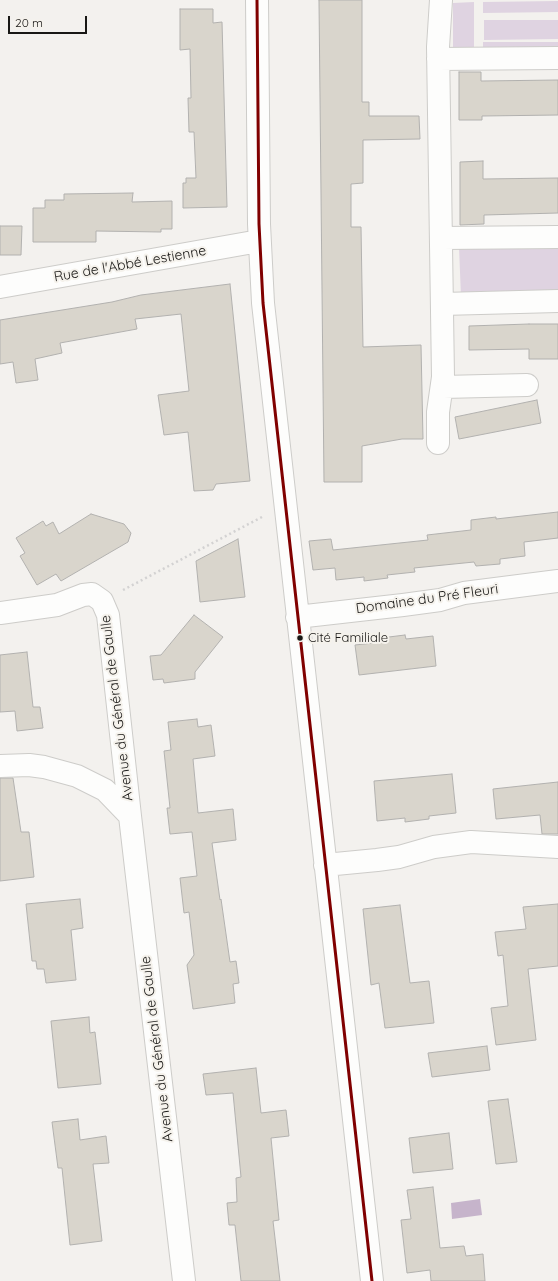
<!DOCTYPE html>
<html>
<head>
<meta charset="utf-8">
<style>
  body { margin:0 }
  #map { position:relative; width:558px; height:1281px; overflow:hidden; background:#f3f1ee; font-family:Quicksand,sans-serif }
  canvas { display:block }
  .scale { position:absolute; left:8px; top:16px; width:79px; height:18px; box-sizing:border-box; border:2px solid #181715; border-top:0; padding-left:5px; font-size:12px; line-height:14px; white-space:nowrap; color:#181715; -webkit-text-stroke:3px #f5f2ec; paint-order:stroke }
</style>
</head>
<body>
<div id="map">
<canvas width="558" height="1281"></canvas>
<div class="scale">20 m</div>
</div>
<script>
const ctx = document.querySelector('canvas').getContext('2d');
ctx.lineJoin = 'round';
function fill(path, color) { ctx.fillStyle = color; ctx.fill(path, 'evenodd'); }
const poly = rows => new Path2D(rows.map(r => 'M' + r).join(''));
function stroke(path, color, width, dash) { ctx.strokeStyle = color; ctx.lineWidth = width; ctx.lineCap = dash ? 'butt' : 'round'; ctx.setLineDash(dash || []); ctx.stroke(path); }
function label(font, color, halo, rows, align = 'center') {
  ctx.font = font + ' Quicksand,sans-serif'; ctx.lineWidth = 4; ctx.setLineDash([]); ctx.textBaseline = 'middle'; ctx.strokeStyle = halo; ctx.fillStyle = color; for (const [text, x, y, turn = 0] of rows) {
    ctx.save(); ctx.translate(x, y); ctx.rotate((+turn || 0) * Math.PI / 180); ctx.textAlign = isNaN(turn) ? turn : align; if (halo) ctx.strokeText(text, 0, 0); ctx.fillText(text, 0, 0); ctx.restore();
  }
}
fill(poly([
  [558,1,558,12,483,13,483,2],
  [474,2,474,52,453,52,453,3],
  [484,20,558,20,558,39,484,40],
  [483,42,558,42,558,52,483,52],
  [558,245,558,296,461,297,459,247]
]), '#dfd3e1');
fill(poly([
  [480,1199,482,1215,452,1219,451,1203]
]), '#c6b4cb');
const building = poly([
  [319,0,362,0,362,102,369,102,369,116,419,116,420,139,363,140,363,183,351,184,351,227,361,227,363,347,421,345,423,439,402,439,362,446,362,482,324,482,319,0],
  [180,9,213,9,213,23,222,22,227,207,183,208,183,183,186,183,186,178,196,178,194,132,189,132,188,98,191,98,190,49,180,50,180,9],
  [459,72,481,72,481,81,558,80,558,115,482,116,482,120,459,120,459,72],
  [483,161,483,179,558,178,558,213,484,215,484,224,460,225,460,162,483,161],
  [133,193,132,202,172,201,172,229,161,229,161,232,96,231,96,242,33,242,33,208,45,208,45,200,64,200,64,194,133,193],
  [0,226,22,226,21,255,0,255,0,226],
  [230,284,250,481,216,484,213,490,194,491,188,432,164,435,158,395,189,391,181,314,135,319,137,329,60,343,62,353,35,359,38,380,16,383,13,362,0,364,0,320,112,302,141,295,230,284],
  [529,324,558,324,558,359,529,359,529,349,469,350,469,326,529,324],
  [537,400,541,423,459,439,455,417,537,400],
  [558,512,558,538,524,542,525,556,500,559,500,564,476,566,474,562,414,568,415,572,387,575,388,578,364,581,364,577,336,580,335,568,313,570,309,541,331,539,333,550,428,540,427,535,471,530,471,520,496,517,496,519,558,512],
  [91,514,124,524,131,533,128,542,61,581,56,574,37,585,20,556,25,553,16,538,43,521,46,526,53,522,59,534,91,514],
  [238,539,245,597,200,602,196,561,238,539],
  [194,615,223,637,195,672,195,679,164,683,163,679,153,680,150,656,161,655,194,615],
  [405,635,406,639,433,636,436,666,359,675,355,645,382,642,381,638,405,635],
  [27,652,33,707,40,707,43,728,17,731,15,711,0,712,0,655,27,652],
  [197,719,198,727,211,725,215,756,193,759,198,813,233,809,236,840,212,843,220,900,221,899,230,962,236,961,239,983,233,984,235,1003,193,1009,187,965,194,955,189,912,184,913,180,878,197,876,192,832,170,834,167,808,170,808,164,751,171,750,168,722,197,719],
  [452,774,456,813,429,816,429,819,405,822,405,818,377,821,374,781,452,774],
  [0,778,13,778,21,832,29,832,34,877,0,881,0,778],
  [558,782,558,834,542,834,540,815,496,819,493,789,558,782],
  [80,899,83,928,71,930,76,980,46,983,44,969,37,969,36,961,32,961,26,904,80,899],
  [558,904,558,966,528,969,536,1040,496,1045,491,1008,508,1006,503,955,498,956,495,932,526,929,523,907,558,904],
  [400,905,410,983,429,981,434,1023,385,1028,379,983,371,985,363,909,400,905],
  [89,1017,90,1033,95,1032,101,1084,58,1088,51,1021,89,1017],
  [487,1046,490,1070,432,1077,428,1053,487,1046],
  [256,1068,261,1113,286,1110,289,1136,271,1138,279,1220,273,1221,280,1281,241,1281,235,1225,229,1225,227,1203,237,1202,236,1178,241,1177,233,1093,206,1095,203,1074,256,1068],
  [508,1099,517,1162,496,1164,488,1101,508,1099],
  [78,1119,80,1140,106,1136,109,1163,93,1164,102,1241,70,1245,62,1168,58,1168,52,1122,78,1119],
  [449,1133,453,1169,413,1173,409,1138,449,1133],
  [433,1187,440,1248,464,1246,466,1256,483,1254,485,1281,431,1281,430,1270,407,1273,401,1220,411,1219,407,1190,433,1187]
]);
fill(building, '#d9d5cc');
stroke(building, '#b2b1af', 1);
const minor = poly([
  [257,0,259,224,263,303,372,1281],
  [438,59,558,58],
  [442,238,558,237],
  [0,287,259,241],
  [442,304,558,301],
  [443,387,527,385],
  [438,443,438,412,443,377,438,47,441,0],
  [0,613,57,605,83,595,92,594,102,601,108,615,130,816],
  [297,617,403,605,440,600,464,593,558,581],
  [0,766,29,765,44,767,77,776,105,790,130,816,184,1281],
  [325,865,377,860,399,857,434,847,471,842,558,847]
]);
stroke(minor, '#cdccc9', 24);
stroke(poly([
  [123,590,262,517]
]), '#d3d2d2', 2.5, [2, 3]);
stroke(minor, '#fdfdfc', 22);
stroke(poly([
  [257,0,259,224,263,303,372,1281]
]), '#800000', 3);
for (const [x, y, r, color] of [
  [300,638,3.5,"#181715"]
]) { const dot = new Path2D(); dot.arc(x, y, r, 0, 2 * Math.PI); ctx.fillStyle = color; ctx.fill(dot); stroke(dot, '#f5f2ec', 1.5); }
label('13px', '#181715', '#f5f2ec', [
  ["Cité Familiale",308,638]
], 'left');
label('14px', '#181715', '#f5f2ec', [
  ["Rue de l'Abbé Lestienne",130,264,-10],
  ["Domaine du Pré Fleuri",427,599,-8],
  ["Avenue du Général de Gaulle",117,708,-97],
  ["Avenue du Général de Gaulle",157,1049,-97]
]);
</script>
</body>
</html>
